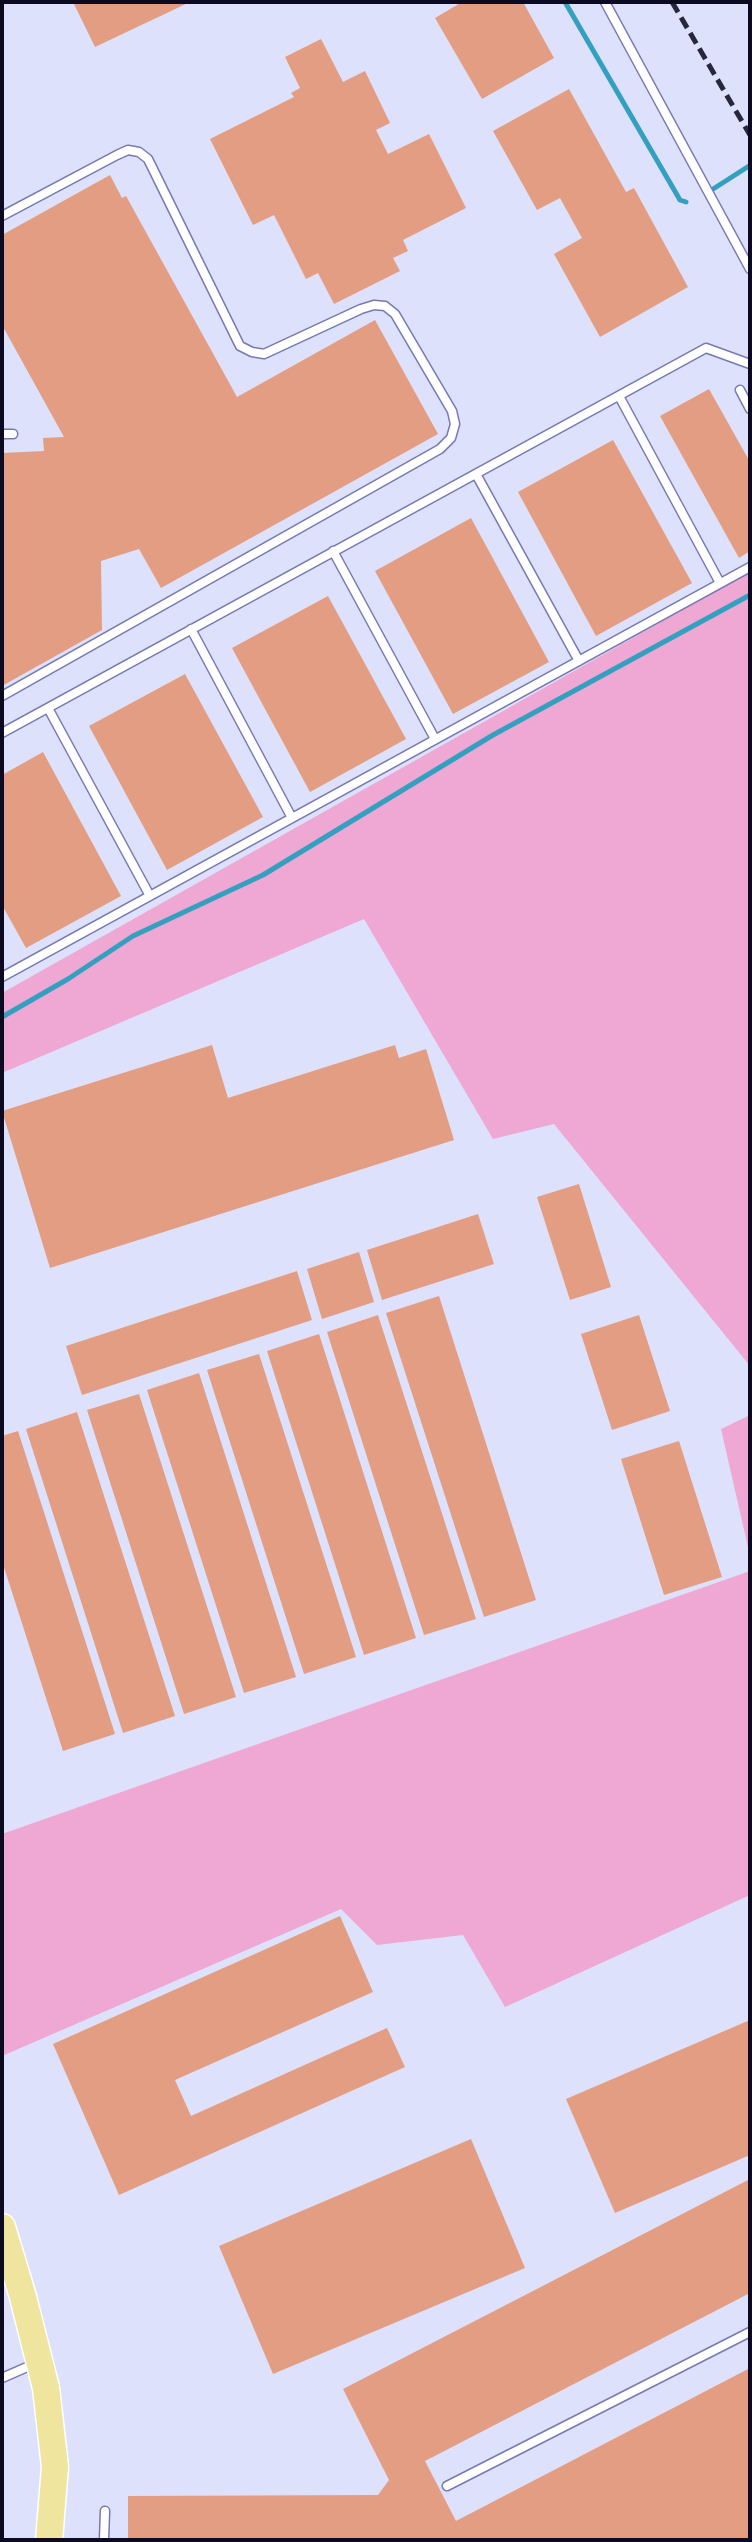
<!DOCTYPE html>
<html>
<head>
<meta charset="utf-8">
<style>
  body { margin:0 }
  #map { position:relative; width:752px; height:2542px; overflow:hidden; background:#dee1fb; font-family:"Noto Serif",serif }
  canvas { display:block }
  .frame { position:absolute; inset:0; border:4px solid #0b0a20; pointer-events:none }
</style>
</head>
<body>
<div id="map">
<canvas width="752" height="2542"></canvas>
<div class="frame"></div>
</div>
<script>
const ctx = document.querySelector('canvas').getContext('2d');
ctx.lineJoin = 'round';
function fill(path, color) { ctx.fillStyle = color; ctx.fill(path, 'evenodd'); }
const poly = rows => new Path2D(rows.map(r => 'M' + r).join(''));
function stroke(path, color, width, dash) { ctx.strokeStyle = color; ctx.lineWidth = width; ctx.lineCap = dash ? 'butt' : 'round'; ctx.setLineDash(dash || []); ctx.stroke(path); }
fill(poly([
  [750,572,750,1366,554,1124,493,1139,364,919,2,1073,2,993],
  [750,1415,750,1556,721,1429],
  [750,1571,750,1895,505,2007,463,1935,377,1945,341,1909,2,2056,2,1834]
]), '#efa7d4');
stroke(poly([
  [565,2,680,200,686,202],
  [710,191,749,166],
  [2,1017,68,979,133,936,263,875,493,735,750,595]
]), '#33a0c0', 5);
fill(poly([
  [73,2,190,2,95,47],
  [462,2,523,2,554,58,482,99,435,18],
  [321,39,343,82,365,71,390,123,376,130,388,154,429,134,466,208,403,240,408,251,393,258,400,271,334,304,318,273,306,279,274,215,253,225,210,139,294,97,291,93,300,88,285,57],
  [569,89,626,192,634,188,688,287,600,337,554,254,582,238,560,198,537,210,493,131],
  [110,175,122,198,126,196,237,397,375,320,438,434,161,588,139,549,101,561,102,630,2,686,2,453,44,451,43,438,64,437,2,325,2,235],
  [709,389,750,462,750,551,739,558,660,416],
  [613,440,692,583,596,636,518,492],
  [471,518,549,662,453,714,375,571],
  [328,596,406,739,310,792,232,648],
  [185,674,263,817,167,870,89,726],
  [43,752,121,896,26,948,2,905,2,775],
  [212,1045,228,1098,395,1045,399,1058,426,1049,454,1140,50,1268,2,1111],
  [579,1184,611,1287,570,1300,537,1197],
  [478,1214,494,1264,382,1300,367,1250],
  [359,1252,374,1302,322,1319,307,1269],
  [297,1271,312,1320,82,1395,66,1346],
  [439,1296,536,1600,484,1617,386,1313],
  [378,1315,476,1619,424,1635,327,1332],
  [639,1315,670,1411,612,1430,581,1334],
  [319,1334,416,1638,364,1655,267,1351],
  [259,1354,356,1657,304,1674,207,1370],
  [199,1373,296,1677,244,1693,147,1390],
  [139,1394,236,1697,184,1714,87,1410],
  [77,1412,175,1716,123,1733,26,1429],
  [18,1431,115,1734,63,1751,2,1561,2,1436],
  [679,1441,722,1577,664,1595,621,1459],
  [340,1916,373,1992,175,2080,191,2116,387,2028,405,2067,119,2195,53,2044],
  [750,2020,750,2155,615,2213,566,2099],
  [471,2139,525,2268,273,2374,219,2246],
  [750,2179,750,2293,425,2461,456,2521,750,2368,750,2540,128,2540,128,2496,378,2495,389,2480,343,2389]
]), '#e29d83');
const service = poly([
  [605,2,750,269],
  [2,216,117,155,128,150,139,152,148,159,240,346,252,352,264,354,361,309,374,305,385,306,395,314,452,411,455,424,451,438,440,449,2,696],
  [740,390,750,409],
  [619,396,720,583],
  [2,434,13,434],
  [476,474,579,661],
  [333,551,435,739],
  [191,629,292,818],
  [48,708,150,896],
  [2,733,706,348,750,364],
  [2,977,750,567],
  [2,2378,34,2364],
  [447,2486,750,2332],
  [104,2540,105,2511]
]);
const primary = poly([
  [2,2227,23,2297,46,2388,55,2467,49,2540]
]);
stroke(service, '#7679b4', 11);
stroke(primary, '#fff', 29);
stroke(service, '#fff', 8);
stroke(primary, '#efe59e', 26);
stroke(poly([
  [672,2,750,135]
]), '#26263c', 5, [12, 6]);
</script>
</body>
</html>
